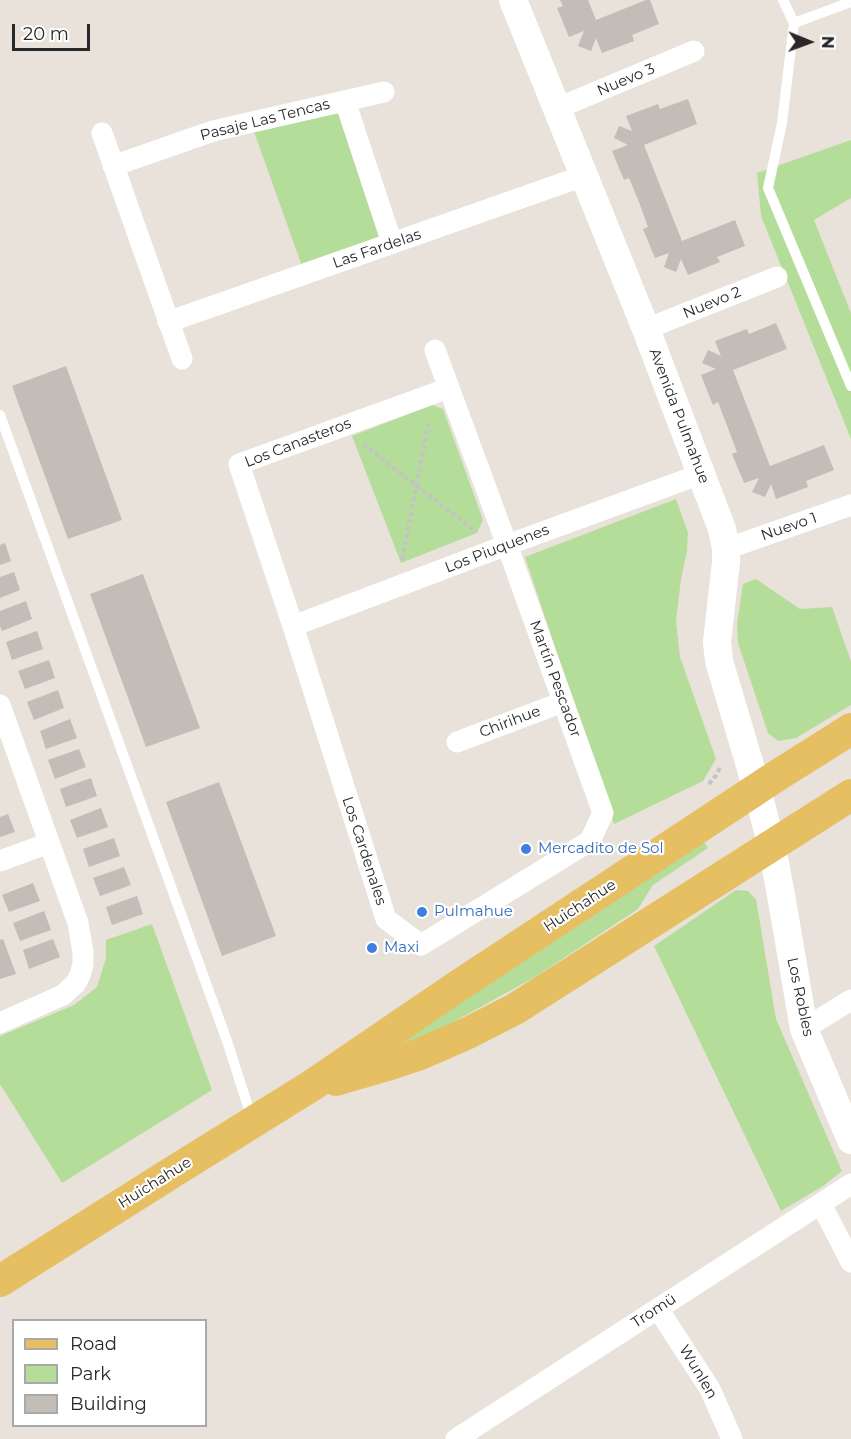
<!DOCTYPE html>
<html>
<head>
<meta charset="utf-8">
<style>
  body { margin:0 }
  #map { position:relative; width:851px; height:1439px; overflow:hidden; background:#e9e2da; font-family:Montserrat,sans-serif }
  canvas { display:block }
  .legend { position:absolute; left:12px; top:1319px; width:195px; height:108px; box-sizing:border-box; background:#fff; border:2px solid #a9a9a9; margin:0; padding:8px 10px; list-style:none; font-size:18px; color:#282828 }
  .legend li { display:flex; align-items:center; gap:12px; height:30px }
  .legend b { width:30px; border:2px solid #a9a9a9 }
  .north { position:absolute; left:779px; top:12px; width:60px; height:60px; -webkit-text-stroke:4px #fff; paint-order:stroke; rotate:91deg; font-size:16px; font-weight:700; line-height:24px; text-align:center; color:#282828 }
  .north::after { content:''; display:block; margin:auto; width:21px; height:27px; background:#282828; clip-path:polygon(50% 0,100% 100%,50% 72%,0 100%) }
  .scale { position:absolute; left:12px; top:24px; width:78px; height:27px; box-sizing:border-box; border:3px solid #282828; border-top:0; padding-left:8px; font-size:18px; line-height:21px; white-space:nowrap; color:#282828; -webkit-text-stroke:4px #fff; paint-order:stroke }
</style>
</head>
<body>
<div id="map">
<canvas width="851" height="1439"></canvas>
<ul class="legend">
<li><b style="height:8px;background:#e6bf63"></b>Road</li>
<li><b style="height:16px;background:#b5dd9a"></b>Park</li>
<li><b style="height:16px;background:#c2bdb6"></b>Building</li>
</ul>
<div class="north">N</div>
<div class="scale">20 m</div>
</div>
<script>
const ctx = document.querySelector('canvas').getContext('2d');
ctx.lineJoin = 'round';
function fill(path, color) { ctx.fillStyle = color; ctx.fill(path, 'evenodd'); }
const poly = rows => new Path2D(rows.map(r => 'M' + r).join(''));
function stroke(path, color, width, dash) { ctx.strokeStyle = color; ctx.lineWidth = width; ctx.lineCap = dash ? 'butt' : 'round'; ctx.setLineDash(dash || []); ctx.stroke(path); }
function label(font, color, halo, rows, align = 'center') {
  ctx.font = font + ' Montserrat,sans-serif'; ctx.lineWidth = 4.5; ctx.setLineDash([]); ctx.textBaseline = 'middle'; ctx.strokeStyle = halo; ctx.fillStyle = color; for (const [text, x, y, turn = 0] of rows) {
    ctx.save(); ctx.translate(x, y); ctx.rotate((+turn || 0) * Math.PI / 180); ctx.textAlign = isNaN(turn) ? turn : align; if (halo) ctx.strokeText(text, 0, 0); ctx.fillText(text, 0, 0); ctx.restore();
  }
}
fill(poly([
  [340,110,382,239,302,266,253,129],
  [851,140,851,198,814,220,851,313,851,439,761,216,757,173],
  [432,405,443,409,483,520,477,533,401,563,352,436],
  [676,499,688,533,687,551,681,579,676,621,680,657,716,759,703,781,614,824,525,557],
  [756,579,800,609,832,607,851,661,851,705,796,738,778,741,768,733,738,643,737,624,743,584],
  [702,839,708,848,653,885,638,909,535,977,408,1047,403,1047,400,1043],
  [736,890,748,891,756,899,776,1019,842,1171,823,1186,781,1211,654,946],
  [152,924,212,1090,62,1183,0,1084,0,1036,74,1005,97,987,106,958,106,940]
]), '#b5dd9a');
fill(poly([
  [560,0,588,0,596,20,646,0,650,0,659,24,632,35,634,41,602,53,596,38,591,51,578,46,584,31,569,37,557,8,563,6],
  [688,99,697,124,644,145,682,241,735,220,745,246,717,257,720,262,688,275,681,259,676,272,664,267,669,253,655,258,643,229,648,227,639,202,629,178,624,180,612,151,628,145,614,138,619,126,632,131,626,116,658,104,660,109],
  [776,323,787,349,733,370,770,466,824,445,834,470,806,481,808,487,776,499,771,484,765,497,752,492,759,478,744,483,732,454,737,452,718,402,713,405,701,375,716,369,702,363,708,350,721,356,715,341,747,329,749,334],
  [66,366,122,520,68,539,12,386],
  [5,543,11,561,0,565,0,545],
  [14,572,20,590,0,598,0,577],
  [143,574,200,728,146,747,90,594],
  [26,601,32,619,2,631,0,626,0,611],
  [37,631,43,649,12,660,6,642],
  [49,660,55,678,25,689,18,671],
  [58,690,64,708,34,720,27,702],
  [70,719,77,738,46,749,40,731],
  [79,749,86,767,55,779,48,760],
  [91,778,97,796,66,807,60,789],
  [219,782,276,936,222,956,166,802],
  [101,808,108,827,77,838,70,820],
  [8,814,15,832,0,837,0,817],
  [114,838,120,856,89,867,83,849],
  [124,867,131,885,100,896,93,878],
  [33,883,40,901,9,912,2,895],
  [137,896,143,914,112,925,106,907],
  [44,911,51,930,20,941,13,923],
  [3,939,16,974,0,979,0,940],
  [53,939,60,957,29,969,23,950]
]), '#c2bdb6');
stroke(poly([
  [363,444,476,532],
  [402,560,429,420],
  [709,784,717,774,721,765]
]), '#c3c3c3', 4, [4.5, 3]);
stroke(poly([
  [783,0,794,23,782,123,768,188,851,386],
  [794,23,851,2],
  [0,415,227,1041,252,1119]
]), '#fff', 10);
stroke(poly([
  [345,101,392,243],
  [558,108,694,51],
  [102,133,182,359],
  [113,166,213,131,384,92],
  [168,322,569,181,585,177],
  [646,329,777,277],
  [435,350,449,388,507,545,603,813,590,841,421,945,386,919,293,626,239,464,449,388],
  [726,549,851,505],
  [293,626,507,545,701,474],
  [0,705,78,923,83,952,83,964,80,975,76,983,63,995,0,1023],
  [457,742,563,702],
  [0,861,49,843],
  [804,1029,851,1000],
  [821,1204,851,1262],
  [658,1309,710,1389,732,1439],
  [456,1439,851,1184]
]), '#fff', 21);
stroke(poly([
  [513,0,646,329,722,529,726,549,726,562,717,642,719,661,757,789,772,847,781,895,804,1029,851,1140]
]), '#fff', 28);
stroke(poly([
  [336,1080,384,1066,420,1054,468,1033,515,1009,851,795],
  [0,1281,176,1170,311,1086,458,986,775,777,851,729]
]), '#e6bf63', 32);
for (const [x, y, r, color] of [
  [526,849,6,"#3f7fe0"],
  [422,912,6,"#3f7fe0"],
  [372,948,6,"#3f7fe0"]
]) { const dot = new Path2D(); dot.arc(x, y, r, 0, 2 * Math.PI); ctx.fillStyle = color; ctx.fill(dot); stroke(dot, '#fff', 2); }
label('15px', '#282828', '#fff', [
  ["Nuevo 3",626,80,-23],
  ["Pasaje Las Tencas",265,120,-14],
  ["Las Fardelas",377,249,-19],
  ["Nuevo 2",712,303,-22],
  ["Avenida Pulmahue",679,416,69],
  ["Los Canasteros",298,443,-21],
  ["Nuevo 1",789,527,-19],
  ["Los Piuquenes",497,549,-21],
  ["Martín Pescador",555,679,70],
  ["Chirihue",510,722,-21],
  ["Los Cardenales",364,851,72],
  ["Huichahue",580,906,-33],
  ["Los Robles",800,997,78],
  ["Huichahue",155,1183,-32],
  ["Tromü",654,1311,-33],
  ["Wunlen",698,1372,59]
]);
label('15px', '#366cbe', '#fff', [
  ["Mercadito de Sol",538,849],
  ["Pulmahue",434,912],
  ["Maxi",384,948]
], 'left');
</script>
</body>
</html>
